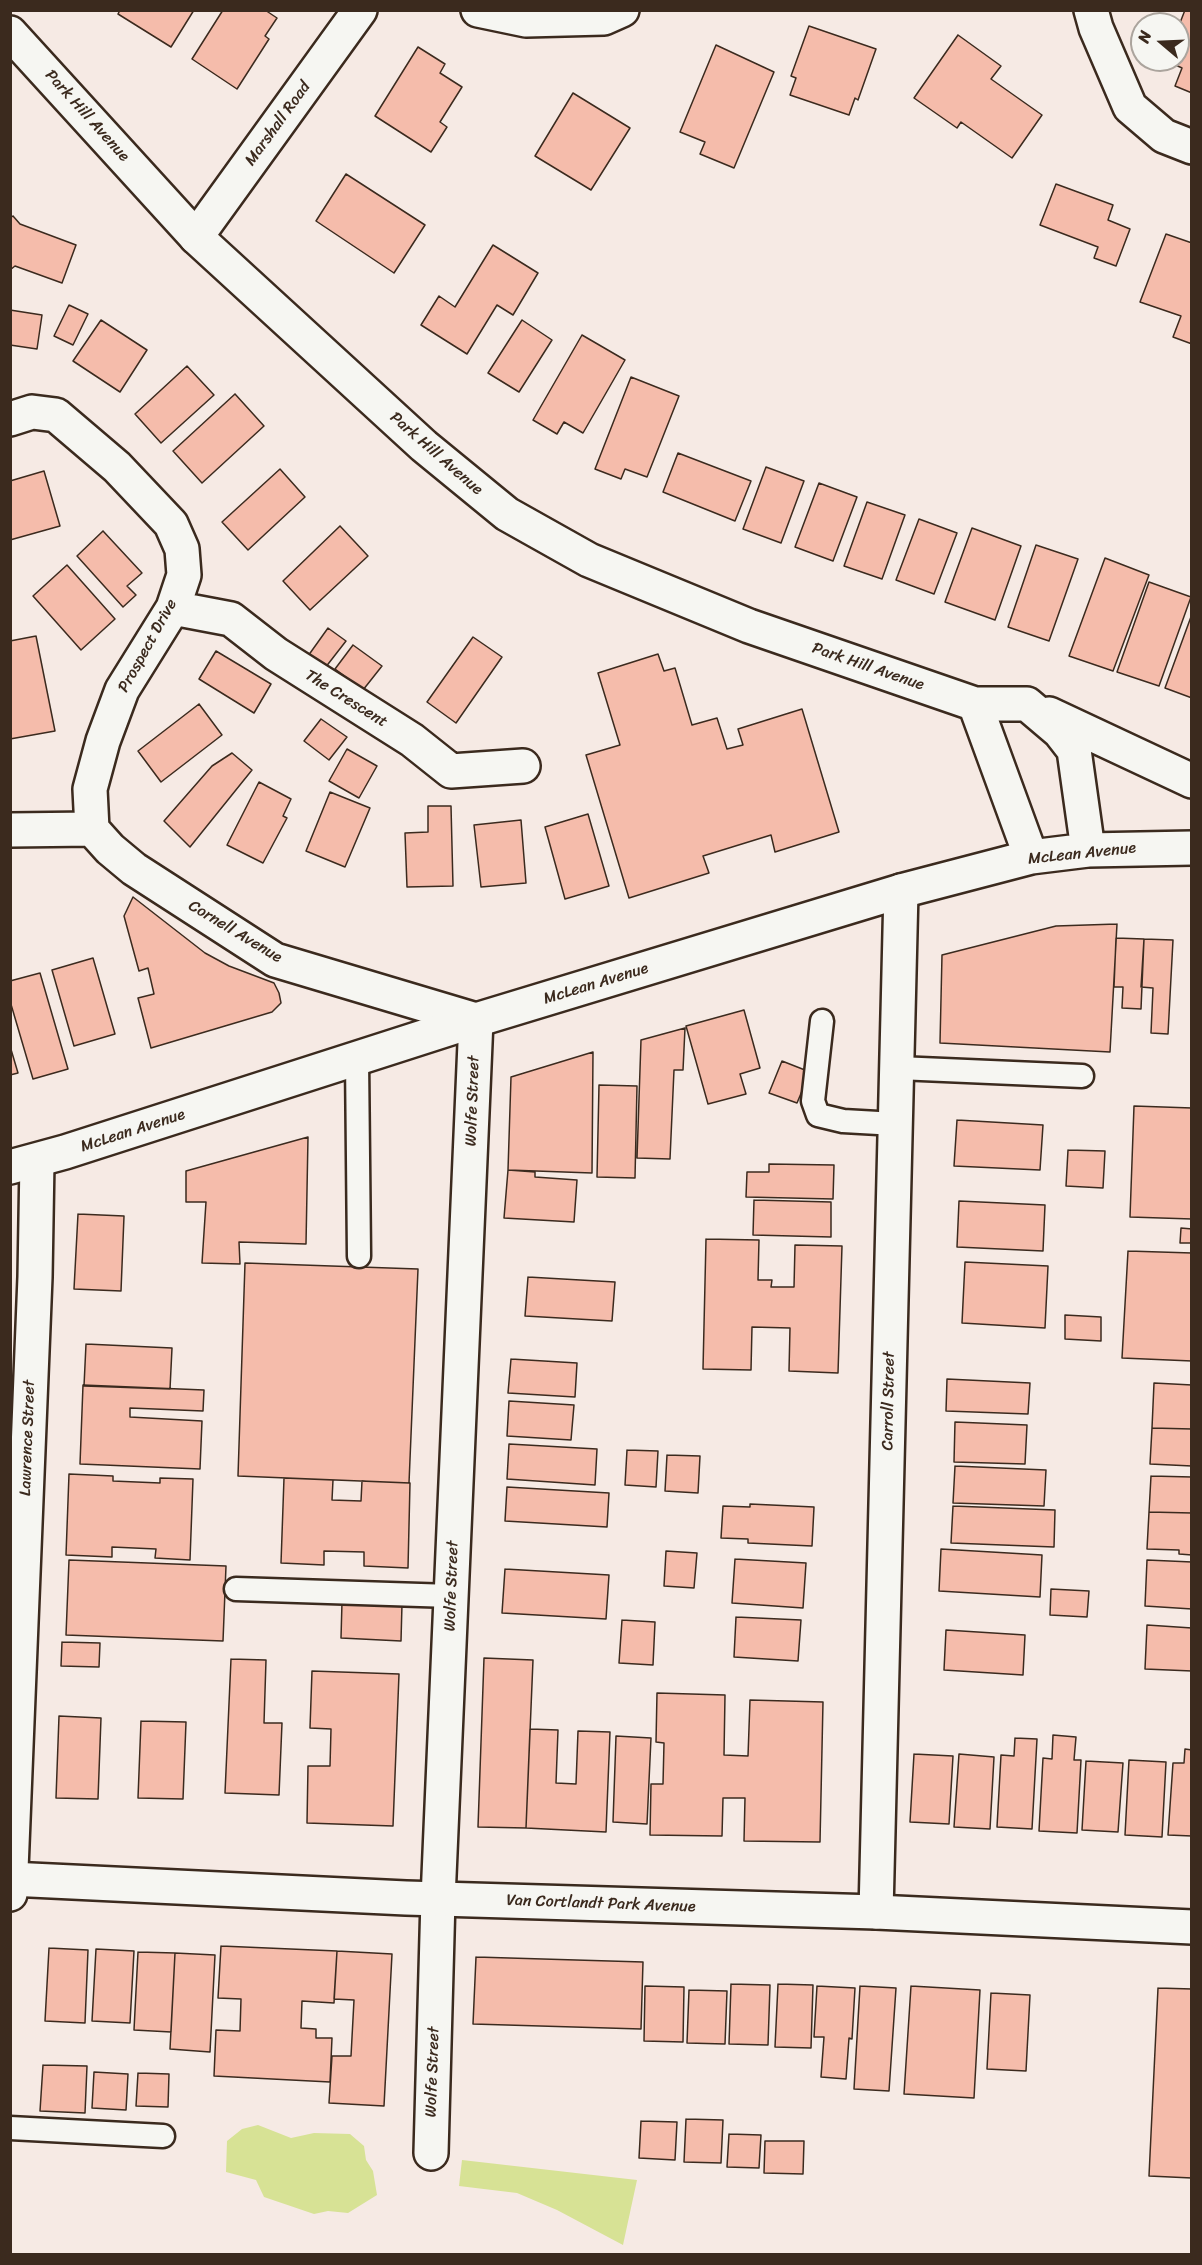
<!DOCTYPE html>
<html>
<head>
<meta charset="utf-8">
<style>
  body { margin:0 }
  #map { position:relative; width:1202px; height:2265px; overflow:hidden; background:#f6eae4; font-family:Sriracha,sans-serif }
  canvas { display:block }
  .frame { position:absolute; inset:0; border:12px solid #3b2a1e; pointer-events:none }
  .north { position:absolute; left:1130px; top:12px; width:60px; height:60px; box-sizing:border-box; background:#f6f6f2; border:2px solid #aba49d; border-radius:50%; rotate:289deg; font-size:16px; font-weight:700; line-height:24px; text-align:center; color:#3b2a1e }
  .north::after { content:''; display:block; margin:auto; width:21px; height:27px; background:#3b2a1e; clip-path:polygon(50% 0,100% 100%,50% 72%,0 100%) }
</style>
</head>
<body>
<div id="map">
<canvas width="1202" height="2265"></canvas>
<div class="frame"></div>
<div class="north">N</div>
</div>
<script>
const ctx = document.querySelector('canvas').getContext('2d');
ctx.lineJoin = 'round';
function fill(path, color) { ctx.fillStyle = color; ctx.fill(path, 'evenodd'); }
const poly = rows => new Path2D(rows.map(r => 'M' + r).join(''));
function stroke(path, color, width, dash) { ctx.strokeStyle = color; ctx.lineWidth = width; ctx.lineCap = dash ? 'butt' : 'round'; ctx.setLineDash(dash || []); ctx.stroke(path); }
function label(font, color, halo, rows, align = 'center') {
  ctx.font = font + ' Sriracha,sans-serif'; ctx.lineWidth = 6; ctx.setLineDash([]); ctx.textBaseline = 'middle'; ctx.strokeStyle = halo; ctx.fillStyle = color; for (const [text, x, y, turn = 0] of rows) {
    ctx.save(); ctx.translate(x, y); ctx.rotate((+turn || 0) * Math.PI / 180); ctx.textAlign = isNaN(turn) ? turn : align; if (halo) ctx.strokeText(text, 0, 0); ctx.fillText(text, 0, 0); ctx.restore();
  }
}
fill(poly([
  [258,2125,291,2138,314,2133,350,2134,364,2146,366,2160,373,2171,377,2195,348,2213,328,2211,314,2214,264,2197,256,2180,226,2172,227,2141,242,2129],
  [462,2160,637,2180,623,2245,557,2210,517,2193,459,2186]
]), '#d7e295');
const building = poly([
  [120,10,194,10,171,47,118,14,120,10],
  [223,10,265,10,277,18,265,36,269,39,237,89,192,59,223,10],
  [1185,10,1192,10,1192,93,1175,86,1182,68,1165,60,1178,60,1178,28,1185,10],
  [809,26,876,49,858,100,855,98,849,115,790,95,796,78,791,76,809,26],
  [958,35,1001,66,991,79,1042,115,1012,158,961,122,957,128,914,98,958,35],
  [716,45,774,72,734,168,700,154,705,142,680,132,716,45],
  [418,47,445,64,440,73,462,87,440,122,447,127,431,152,375,116,418,47],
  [573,93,630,128,591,190,535,156,573,93],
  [346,174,425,225,394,273,316,221,346,174],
  [1056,184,1113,205,1108,220,1130,229,1116,266,1094,258,1098,247,1040,225,1056,184],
  [13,216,20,224,76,245,62,283,15,266,10,270,10,218,13,216],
  [1166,234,1192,243,1192,344,1173,337,1181,316,1140,302,1166,234],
  [493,245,538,273,513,315,497,305,467,354,421,325,439,296,455,307,493,245],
  [69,305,88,314,73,345,54,336,69,305],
  [10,310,42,315,37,349,10,345,10,310],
  [101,320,147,350,120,392,73,361,101,320],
  [522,320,552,340,519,392,488,373,522,320],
  [582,335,625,360,583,433,564,422,557,434,533,420,582,335],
  [187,366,214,395,161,443,135,414,187,366],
  [631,377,679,396,647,477,625,469,621,479,595,469,631,377],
  [235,394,264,426,202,483,173,451,235,394],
  [678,453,751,481,735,521,663,492,678,453],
  [766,467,804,481,781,543,743,529,766,467],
  [280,469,305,497,248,550,222,522,280,469],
  [44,471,60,526,10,540,10,481,44,471],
  [819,483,857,497,833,561,795,547,819,483],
  [867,502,905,515,882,579,844,566,867,502],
  [919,519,957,533,934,594,896,580,919,519],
  [340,526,368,556,310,610,283,581,340,526],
  [972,528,1021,546,995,620,945,602,972,528],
  [103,531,142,573,127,586,136,595,123,607,77,556,103,531],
  [1036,545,1078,559,1049,641,1008,627,1036,545],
  [1105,558,1149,575,1113,671,1069,656,1105,558],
  [67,565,115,619,81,650,33,596,67,565],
  [1149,582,1191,597,1159,686,1117,672,1149,582],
  [1192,614,1192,698,1165,688,1192,614],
  [328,628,346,641,325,668,308,656,328,628],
  [36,636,55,731,10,739,10,641,36,636],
  [473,637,502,657,456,723,427,702,473,637],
  [353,645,382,666,363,690,335,669,353,645],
  [216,651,271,684,254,713,199,679,216,651],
  [658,654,664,671,675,668,692,725,717,718,727,749,743,745,738,729,802,709,839,832,775,852,771,835,703,856,709,873,629,898,586,755,620,745,598,673,658,654],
  [199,704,222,735,161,782,138,751,199,704],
  [321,719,347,737,329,760,304,741,321,719],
  [347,749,377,766,359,798,329,781,347,749],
  [232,753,252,770,190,847,164,821,212,766,232,753],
  [259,782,291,799,283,816,287,818,263,863,227,845,259,782],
  [330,792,370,808,345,867,306,851,330,792],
  [428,806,451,806,453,886,407,887,405,833,428,832,428,806],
  [588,814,609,886,565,899,545,827,588,814],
  [521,820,526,883,481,887,474,825,521,820],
  [133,897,205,953,229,966,274,983,279,993,281,1003,272,1012,151,1048,138,998,154,994,148,968,139,971,124,916,133,897],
  [1117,924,1110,1052,940,1043,942,955,1056,926,1117,924],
  [1116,938,1144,939,1141,1009,1122,1008,1123,987,1114,987,1116,938],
  [1144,939,1173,940,1168,1034,1151,1033,1153,988,1141,987,1144,939],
  [93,958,115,1034,74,1046,52,970,93,958],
  [40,973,68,1069,33,1079,10,1001,10,981,40,973],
  [744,1010,760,1068,740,1074,746,1094,708,1104,686,1026,744,1010],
  [685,1028,683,1070,674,1070,670,1159,637,1158,641,1040,685,1028],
  [10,1046,18,1073,10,1075,10,1046],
  [593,1052,592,1173,508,1170,511,1077,593,1052],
  [782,1061,810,1072,797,1103,769,1093,782,1061],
  [599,1085,637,1086,635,1178,597,1177,599,1085],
  [1134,1106,1192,1108,1192,1219,1130,1217,1134,1106],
  [957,1120,1043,1125,1040,1170,954,1166,957,1120],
  [308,1137,306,1244,239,1242,240,1264,202,1263,206,1202,186,1202,186,1171,308,1137],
  [1068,1150,1105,1151,1103,1188,1066,1186,1068,1150],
  [769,1164,834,1165,833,1199,746,1197,747,1172,769,1172,769,1164],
  [508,1170,535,1172,535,1177,577,1180,574,1222,504,1218,508,1170],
  [754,1200,831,1202,831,1237,753,1235,754,1200],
  [959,1201,1045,1205,1043,1251,957,1247,959,1201],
  [78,1214,124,1216,121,1291,74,1289,78,1214],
  [1181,1228,1192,1229,1192,1243,1180,1243,1181,1228],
  [706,1239,759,1240,758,1280,772,1280,771,1287,794,1287,795,1245,842,1246,838,1373,789,1371,790,1328,752,1327,751,1370,703,1369,706,1239],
  [1128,1251,1192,1253,1192,1361,1122,1358,1128,1251],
  [965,1262,1048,1266,1045,1328,962,1323,965,1262],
  [245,1263,418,1269,409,1483,238,1476,245,1263],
  [528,1277,615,1282,612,1321,525,1316,528,1277],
  [1065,1315,1101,1317,1101,1341,1065,1339,1065,1315],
  [86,1344,172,1348,170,1389,84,1386,86,1344],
  [511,1359,577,1363,575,1397,508,1393,511,1359],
  [947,1379,1030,1383,1028,1414,946,1411,947,1379],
  [1154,1383,1192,1385,1192,1429,1152,1428,1154,1383],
  [83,1385,204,1390,203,1411,130,1408,130,1417,202,1421,200,1469,80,1464,83,1385],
  [509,1401,574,1405,571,1440,507,1436,509,1401],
  [955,1422,1027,1425,1025,1464,954,1462,955,1422],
  [1152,1428,1192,1429,1192,1466,1150,1464,1152,1428],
  [509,1444,597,1449,595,1485,507,1479,509,1444],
  [627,1450,658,1451,656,1487,625,1485,627,1450],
  [667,1455,700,1456,698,1493,665,1491,667,1455],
  [955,1466,1046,1470,1044,1506,953,1503,955,1466],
  [69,1474,113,1476,113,1481,160,1483,160,1478,193,1479,190,1560,155,1558,156,1549,112,1547,112,1557,66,1555,69,1474],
  [1151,1476,1192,1477,1192,1513,1149,1512,1151,1476],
  [284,1478,333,1480,332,1500,361,1501,362,1481,410,1483,408,1568,364,1566,364,1552,324,1551,324,1565,281,1563,284,1478],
  [507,1487,609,1493,607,1527,505,1521,507,1487],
  [750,1504,814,1507,812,1546,748,1543,748,1539,721,1538,723,1506,750,1507,750,1504],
  [953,1506,1055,1510,1054,1547,951,1543,953,1506],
  [1149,1512,1192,1513,1192,1555,1179,1554,1179,1550,1147,1549,1149,1512],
  [941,1549,1042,1555,1040,1597,939,1591,941,1549],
  [666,1551,697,1553,694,1588,664,1586,666,1551],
  [735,1559,806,1563,803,1608,732,1603,735,1559],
  [69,1560,226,1566,223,1641,66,1635,69,1560],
  [1147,1560,1192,1562,1192,1609,1145,1606,1147,1560],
  [505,1569,609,1575,606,1619,502,1613,505,1569],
  [1051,1589,1089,1591,1087,1617,1050,1615,1051,1589],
  [342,1602,402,1604,401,1641,341,1638,342,1602],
  [736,1617,801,1620,798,1661,734,1657,736,1617],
  [622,1620,655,1622,653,1665,619,1663,622,1620],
  [1147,1625,1192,1628,1192,1671,1145,1669,1147,1625],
  [946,1630,1025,1635,1023,1675,944,1670,946,1630],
  [62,1642,100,1643,99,1667,61,1666,62,1642],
  [484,1658,533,1660,526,1828,478,1827,484,1658],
  [231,1659,266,1660,264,1723,282,1723,279,1795,225,1793,231,1659],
  [312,1671,399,1674,393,1826,307,1823,308,1766,330,1766,331,1729,310,1728,312,1671],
  [657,1693,725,1695,724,1755,748,1756,750,1700,823,1702,820,1842,744,1841,745,1798,723,1798,722,1836,650,1835,651,1784,663,1784,664,1743,656,1742,657,1693],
  [59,1716,101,1718,98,1799,56,1798,59,1716],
  [141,1721,186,1722,183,1799,138,1798,141,1721],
  [530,1729,558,1730,556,1783,576,1784,578,1731,610,1732,606,1832,526,1828,530,1729],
  [1053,1735,1076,1737,1074,1760,1081,1760,1077,1833,1039,1831,1043,1758,1052,1759,1053,1735],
  [616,1736,651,1738,647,1824,613,1822,616,1736],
  [1015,1738,1037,1739,1032,1829,997,1827,1001,1755,1014,1756,1015,1738],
  [1185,1749,1192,1750,1192,1836,1168,1835,1173,1763,1184,1763,1185,1749],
  [914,1754,953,1756,949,1824,910,1822,914,1754],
  [959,1754,994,1757,990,1829,954,1827,959,1754],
  [1129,1760,1166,1762,1162,1837,1125,1835,1129,1760],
  [1086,1761,1123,1763,1118,1832,1082,1830,1086,1761],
  [221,1946,337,1951,334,2003,302,2001,301,2028,316,2029,316,2038,332,2038,330,2082,214,2076,216,2030,240,2031,241,1999,218,1998,221,1946],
  [49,1948,88,1950,85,2023,45,2021,49,1948],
  [96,1949,134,1951,130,2023,92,2021,96,1949],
  [337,1951,392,1954,384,2106,329,2103,332,2056,351,2056,354,2000,334,1999,337,1951],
  [138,1952,175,1953,171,2032,134,2030,138,1952],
  [175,1953,215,1955,210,2052,170,2049,175,1953],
  [476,1957,643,1962,641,2029,473,2024,476,1957],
  [731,1984,770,1985,768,2045,729,2044,731,1984],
  [778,1984,813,1985,811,2048,775,2047,778,1984],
  [645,1986,684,1987,683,2042,644,2041,645,1986],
  [817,1986,855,1988,852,2039,849,2038,846,2079,821,2077,824,2037,814,2037,817,1986],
  [860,1986,896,1988,889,2091,854,2089,860,1986],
  [911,1986,980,1990,974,2098,904,2094,911,1986],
  [1158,1988,1192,1989,1192,2178,1149,2176,1158,1988],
  [689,1990,727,1991,725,2044,687,2043,689,1990],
  [991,1993,1030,1995,1026,2071,987,2069,991,1993],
  [43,2065,87,2066,85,2113,40,2111,43,2065],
  [94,2072,128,2074,126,2110,92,2108,94,2072],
  [138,2073,169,2074,168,2107,136,2106,138,2073],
  [686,2119,723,2120,721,2163,684,2162,686,2119],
  [641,2121,677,2122,675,2160,639,2158,641,2121],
  [729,2134,761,2135,759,2168,727,2167,729,2134],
  [765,2141,804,2141,803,2174,764,2173,765,2141]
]);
fill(building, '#f5bcab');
stroke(building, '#3b2a1e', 1.5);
const lane = poly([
  [822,1021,813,1101,818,1115,843,1121,896,1124],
  [357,1059,359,1256],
  [898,1068,1082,1076],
  [236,1589,451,1596],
  [10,2128,163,2136]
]);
const street = poly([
  [478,10,526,20,604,18,622,10],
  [1091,10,1096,28,1130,107,1164,136,1192,147],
  [196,237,360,10],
  [10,419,32,412,56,415,117,467,171,524,182,549,184,575,173,608,122,690,103,741,90,789,92,829],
  [173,608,231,619,276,654,412,740,451,771,523,766],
  [10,830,92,829,110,849,134,869,275,960,476,1020,438,1899,431,2153],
  [10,1894,35,1277,37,1161],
  [876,1912,901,891]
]);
const secondary = poly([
  [10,33,196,237,424,446,507,514,589,560,749,626,975,704,1027,704,1060,732,1074,750,1088,850],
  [975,704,1031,857],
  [1049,714,1192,781],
  [10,1167,65,1152,476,1020,901,891,1031,857,1088,850,1192,848],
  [10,1879,406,1898,876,1912,1192,1927]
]);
stroke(lane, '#3b2a1e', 27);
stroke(street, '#3b2a1e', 38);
stroke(secondary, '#3b2a1e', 38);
stroke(lane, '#f6f6f2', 22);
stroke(street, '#f6f6f2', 33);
stroke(secondary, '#f6f6f2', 33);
label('16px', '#3b2a1e', '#f6f6f2', [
  ["Park Hill Avenue",87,116,48],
  ["Marshall Road",278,124,-54],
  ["Park Hill Avenue",436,454,41],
  ["Prospect Drive",148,646,-61],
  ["Park Hill Avenue",868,667,19],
  ["The Crescent",346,699,32],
  ["McLean Avenue",1082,854,-6],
  ["Cornell Avenue",235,932,31],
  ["McLean Avenue",596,984,-17],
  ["Wolfe Street",473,1101,-88],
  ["McLean Avenue",133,1131,-18],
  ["Carroll Street",889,1401,-89],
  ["Lawrence Street",28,1438,-88],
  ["Wolfe Street",452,1586,-88],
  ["Van Cortlandt Park Avenue",601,1904,2],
  ["Wolfe Street",433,2072,-88]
]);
</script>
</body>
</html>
